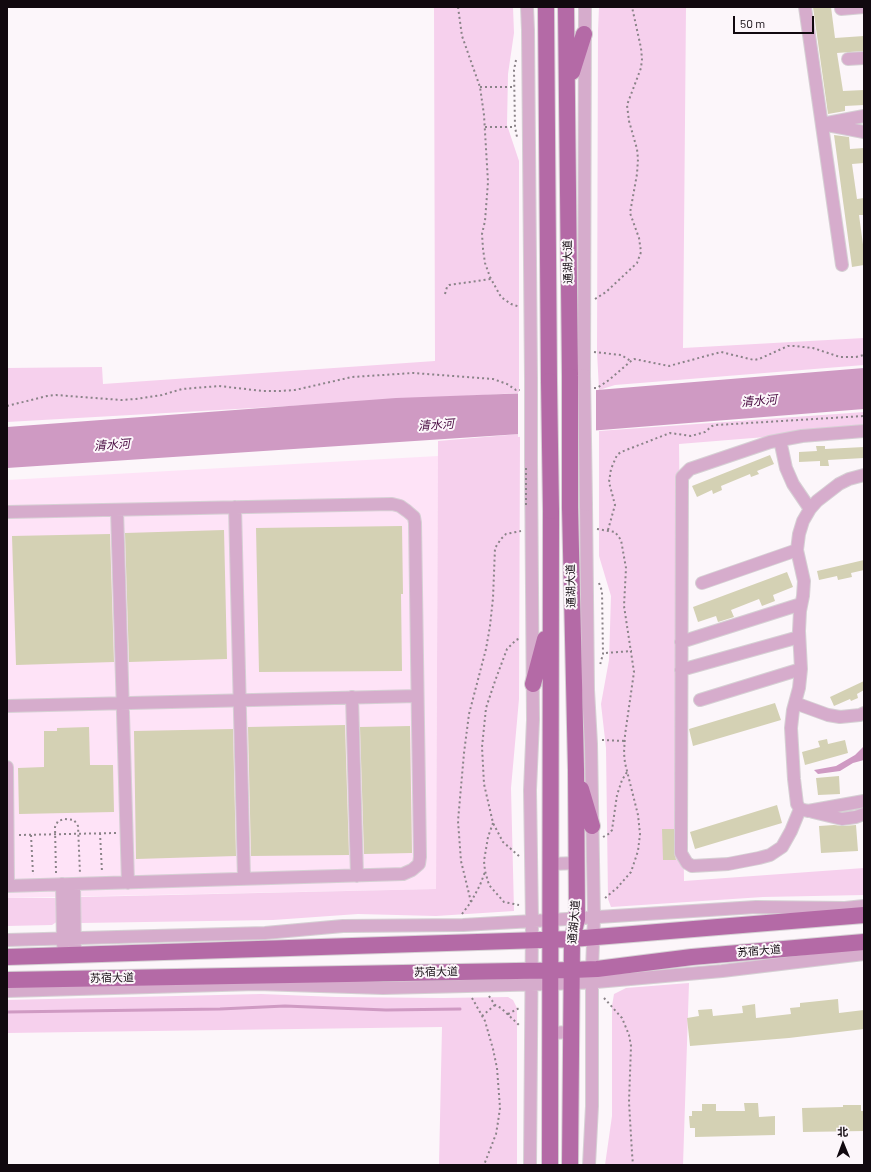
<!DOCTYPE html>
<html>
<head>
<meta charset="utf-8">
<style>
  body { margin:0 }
  #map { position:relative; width:871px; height:1172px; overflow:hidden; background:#fcf6fa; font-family:Barlow,"Noto Sans SC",sans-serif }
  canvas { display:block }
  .frame { position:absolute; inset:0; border:8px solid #11090f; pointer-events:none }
  .north { position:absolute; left:823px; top:1124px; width:40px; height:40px; -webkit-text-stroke:3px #fcf6fa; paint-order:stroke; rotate:359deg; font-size:11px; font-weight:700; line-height:16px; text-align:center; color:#11090f }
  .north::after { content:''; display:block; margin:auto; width:14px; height:18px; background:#11090f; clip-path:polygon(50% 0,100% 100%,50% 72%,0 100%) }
  .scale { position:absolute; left:733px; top:16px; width:81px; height:18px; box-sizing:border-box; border:2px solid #11090f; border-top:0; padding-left:5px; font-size:12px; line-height:14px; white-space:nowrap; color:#11090f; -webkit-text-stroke:3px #fcf6fa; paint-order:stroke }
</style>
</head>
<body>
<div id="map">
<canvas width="871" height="1172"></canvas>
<div class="frame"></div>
<div class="north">北</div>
<div class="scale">50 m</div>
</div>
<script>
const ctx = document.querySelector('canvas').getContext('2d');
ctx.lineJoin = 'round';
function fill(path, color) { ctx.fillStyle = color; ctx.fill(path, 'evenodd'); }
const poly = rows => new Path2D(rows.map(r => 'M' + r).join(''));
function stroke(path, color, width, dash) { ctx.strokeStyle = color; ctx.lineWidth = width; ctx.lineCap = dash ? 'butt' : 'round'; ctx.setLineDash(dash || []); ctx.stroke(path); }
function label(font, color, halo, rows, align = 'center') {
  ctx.font = font + ' Barlow,"Noto Sans SC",sans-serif'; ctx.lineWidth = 4; ctx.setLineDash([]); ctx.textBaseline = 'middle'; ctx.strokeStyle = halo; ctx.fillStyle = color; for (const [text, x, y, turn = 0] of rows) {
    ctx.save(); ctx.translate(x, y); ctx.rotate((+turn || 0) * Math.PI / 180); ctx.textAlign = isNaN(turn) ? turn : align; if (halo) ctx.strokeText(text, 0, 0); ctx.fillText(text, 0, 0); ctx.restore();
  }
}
fill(poly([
  [438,456,436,889,7,898,7,480]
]), '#fee3f7');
fill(poly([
  [434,7,513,7,514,33,508,74,507,125,519,161,519,393,7,422,7,368,102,367,103,384,435,361],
  [599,7,686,7,683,348,864,338,864,365,615,385,599,390,597,352,598,31],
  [864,412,864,429,679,444,684,881,864,868,864,895,763,897,611,907,608,899,606,748,601,704,609,660,611,596,599,556,599,431],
  [520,434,519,699,511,788,514,911,436,916,358,914,273,920,81,923,81,897,436,889,438,441],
  [7,898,57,898,58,921,52,925,7,926],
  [689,983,683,1165,605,1165,612,1116,612,1006,614,994,626,988],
  [261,994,336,997,443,998,508,997,513,1000,517,1008,517,1165,439,1165,442,1027,7,1033,7,1000]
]), '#f6d0ed');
fill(poly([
  [864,368,864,409,576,432,520,434,7,468,7,427,396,398,585,391],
  [864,746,864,760,853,763,840,771,818,774,814,770,836,766,855,755]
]), '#cf9ac3');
fill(poly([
  [596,388,596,432,518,437,518,392]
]), '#fcf6fa');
stroke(poly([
  [7,1012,220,1009,285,1006,386,1010,460,1009]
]), '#cf9ac3', 3);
fill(poly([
  [813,7,831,7,835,38,864,36,864,51,837,53,843,91,864,90,864,105,845,106,845,111,828,114],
  [834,135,849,137,850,149,864,148,864,163,852,164,857,199,864,198,864,215,859,215,864,252,864,265,852,267],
  [816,446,825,446,825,449,864,447,864,458,828,460,829,466,820,466,820,461,799,462,799,452,817,451],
  [770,455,774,464,757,471,759,474,751,477,750,474,721,486,722,490,713,494,712,490,697,497,692,486],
  [402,526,403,594,401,594,402,671,259,672,256,528],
  [224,530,227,659,129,662,125,533],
  [110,534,114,662,16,665,12,536],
  [864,560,864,570,851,573,852,577,838,580,837,576,819,580,817,571],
  [787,572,793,587,773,595,775,601,762,606,759,599,731,610,734,617,718,622,716,616,698,622,693,607],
  [864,681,864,690,857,694,858,698,851,701,850,699,834,706,830,697],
  [775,703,781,720,693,746,689,729],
  [345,725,349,855,251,856,248,727],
  [410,726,412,853,364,854,360,727],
  [89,727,90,765,113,765,114,812,19,814,18,768,44,767,44,731,57,731,57,728],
  [233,729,236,856,136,859,134,731],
  [827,739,828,744,845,740,848,753,805,765,802,752,820,747,818,741],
  [839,776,840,794,818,795,816,778],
  [777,805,782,823,695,849,690,832],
  [834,825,843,826,856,825,858,851,821,853,819,826],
  [662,829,674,829,674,853,676,860,663,860],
  [838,999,839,1013,864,1010,864,1029,789,1038,690,1046,687,1018,699,1016,698,1010,712,1009,713,1016,743,1013,742,1006,755,1004,756,1018,791,1014,790,1008,800,1007,800,1003],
  [744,1103,758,1103,759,1117,775,1116,775,1135,695,1137,695,1128,690,1128,689,1116,692,1116,692,1111,702,1111,702,1104,716,1104,716,1111,745,1111],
  [843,1105,861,1105,861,1111,864,1111,864,1131,803,1132,802,1108,843,1107]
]), '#d4d1b4');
const minor = poly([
  [527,7,528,30,531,379],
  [805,7,842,265],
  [841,9,864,7],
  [848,59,864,58],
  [827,123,864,116],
  [822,124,864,132],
  [584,375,585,7],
  [780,440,786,468,793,484,810,509],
  [864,475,849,479,839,484,817,501,810,509,803,521,799,534,797,550,804,581,803,596,800,611,799,631,801,669,799,688,793,710,791,728,794,779,797,804,800,809,808,811,864,801],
  [586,505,588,690,591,744,594,918,592,969,592,1106,589,1165],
  [235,507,244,879],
  [117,510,128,883],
  [7,512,392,504,400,506,407,511,414,517,415,523,420,857,419,864,412,870,403,874,7,886],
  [702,583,797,550],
  [681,642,801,604],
  [681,670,799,637],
  [352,697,357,876],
  [700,700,801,669],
  [795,703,828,715,840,717,860,715,864,713],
  [7,706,417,696],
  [7,767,8,886],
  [800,809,791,831,782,847,770,855,759,858,728,864,692,866,687,863,681,853,682,477,690,469,770,442,802,436,864,431],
  [813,812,842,819,856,817,864,814],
  [551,864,576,863],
  [62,884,63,945],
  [74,884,75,955],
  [7,940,265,933,343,926,463,925,551,920,756,907,845,908,864,906],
  [7,991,257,984,383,988,551,984,596,982,722,971,864,954],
  [551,1033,571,1032],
  [530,1165,532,921,530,790,533,720,531,459]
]);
const major = poly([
  [546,7,549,381],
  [566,7,570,376],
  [572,72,584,34],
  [570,507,576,770,577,919,572,939,570,1165],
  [533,684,545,639],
  [581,789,592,826],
  [7,957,572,939,864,915],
  [7,980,572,970,597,969,692,957,864,942],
  [550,1165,551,511]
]);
stroke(minor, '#d6d0d4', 14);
stroke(major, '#d6d0d4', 18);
stroke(poly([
  [458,7,462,36,480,87,484,115,488,182,485,221,482,234,483,249,485,263,490,277,501,297,511,304,520,307],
  [516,60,514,70,515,127,517,137],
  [480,87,514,87],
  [485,127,515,127],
  [445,294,447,287,449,285,491,279],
  [595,299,606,292,637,263,641,252,639,238,630,213,637,174,638,159,637,149,629,121,627,105,641,68,642,59,641,48,632,7],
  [594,352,621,355,631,361],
  [594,388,597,388,609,380,631,361,634,359,669,366,721,352,754,360,759,359,788,346,794,346,813,348,840,357,856,357,864,355],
  [7,406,47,396,56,395,121,400,136,399,162,395,182,389,219,386,263,391,280,391,295,390,352,377,413,373,493,379,507,384,516,390,520,390],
  [597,529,615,532,621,540,626,568,624,606,634,672,625,735,624,753,625,763,638,815,640,834,638,851,631,872,617,888,605,898],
  [608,530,615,505,609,482,611,469,617,455,621,452,670,433,691,436,705,432,712,426,716,425,864,416],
  [599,583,602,591,603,654,600,665],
  [606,653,632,651],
  [602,740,625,741],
  [493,823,488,837,484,861,485,871,489,885,504,902,519,905],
  [100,833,102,872],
  [19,835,116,833],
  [31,835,33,874,34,874],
  [603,837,610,833,612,830,617,795,622,780,627,772],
  [519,856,503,842,493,823,484,784,482,747,486,708,495,681,507,649,516,640,521,638],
  [56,873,55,827,58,821,65,819,74,820,78,826,80,874],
  [471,902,461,861,458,821,464,753,469,714,486,649,490,626,493,598,495,548,501,539,506,534,521,531],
  [462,914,471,902,480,885,485,872],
  [489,996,495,1005,501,1008,520,1026],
  [472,998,485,1021,493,1049,497,1068,500,1108,498,1122,496,1134,484,1165],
  [604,998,622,1018,629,1035,631,1046,629,1102,632,1153,633,1165],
  [508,1014,521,1007],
  [482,1016,495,1005]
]), '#8a8388', 2, [2, 3]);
stroke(minor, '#d6accc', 12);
stroke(major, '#b46aa6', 16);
const minorBridge = poly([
  [584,375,586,505],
  [531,379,531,459]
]);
const majorBridge = poly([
  [570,376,570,507],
  [549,381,551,511]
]);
stroke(minorBridge, '#d6d0d4', 14, []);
stroke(majorBridge, '#d6d0d4', 18, []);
stroke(poly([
  [526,468,526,508]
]), '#8a8388', 2, [2, 3]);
stroke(minorBridge, '#d6accc', 12);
stroke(majorBridge, '#b46aa6', 16);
label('11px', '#11090f', '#fcf6fa', [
  ["通湖大道",568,262,-91],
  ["通湖大道",571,586,-91],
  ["通湖大道",574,922,-85],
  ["苏宿大道",759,951,-5],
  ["苏宿大道",436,972,-1],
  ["苏宿大道",112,978,-1]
]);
label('italic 12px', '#490a41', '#fcf6fa', [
  ["清水河",759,401,-5],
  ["清水河",436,425,-4],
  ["清水河",112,445,-4]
]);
</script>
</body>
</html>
